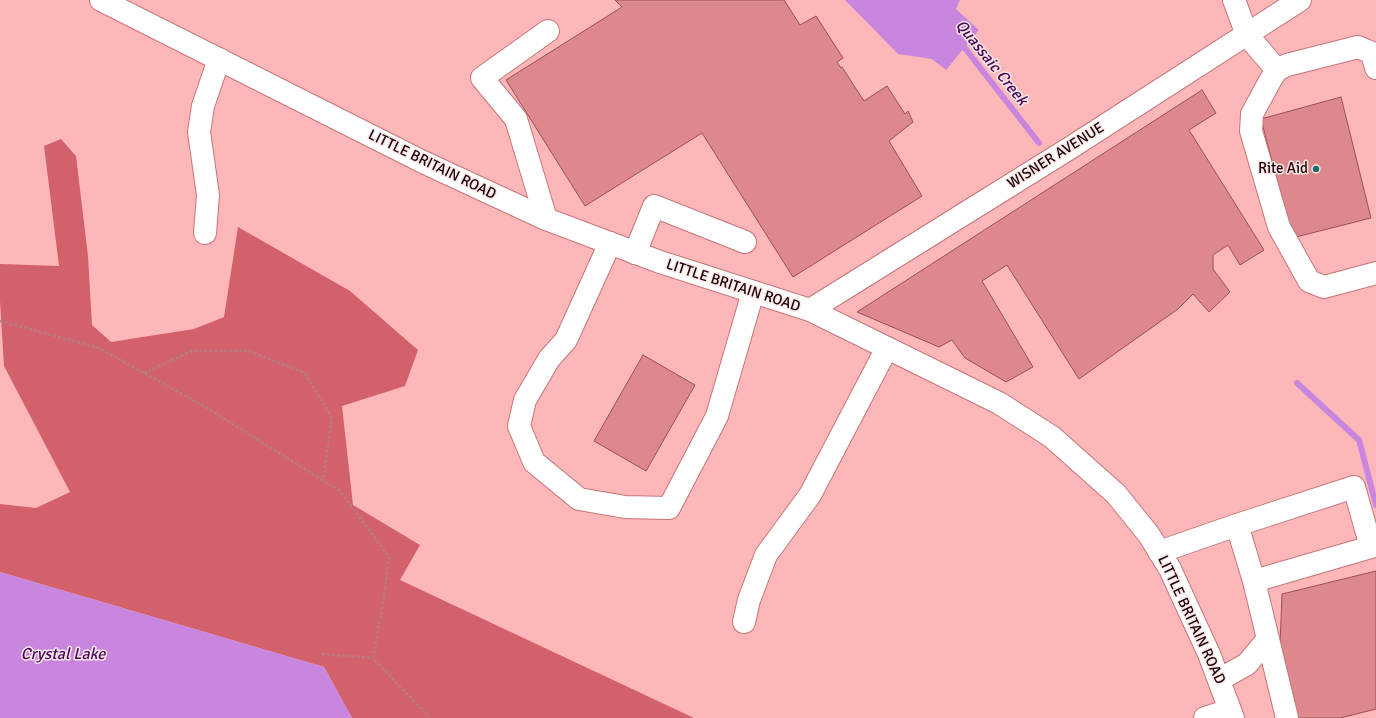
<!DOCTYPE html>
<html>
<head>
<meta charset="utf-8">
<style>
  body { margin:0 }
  canvas { display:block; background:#fdb7b9 }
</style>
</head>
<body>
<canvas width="1376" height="718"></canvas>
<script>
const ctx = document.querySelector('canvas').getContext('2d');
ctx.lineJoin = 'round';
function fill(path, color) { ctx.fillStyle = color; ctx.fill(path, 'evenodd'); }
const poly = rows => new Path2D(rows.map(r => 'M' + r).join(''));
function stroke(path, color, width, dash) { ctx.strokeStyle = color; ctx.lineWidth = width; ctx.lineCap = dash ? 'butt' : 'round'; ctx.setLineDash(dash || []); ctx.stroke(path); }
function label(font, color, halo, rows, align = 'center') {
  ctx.font = font + ' Signika,sans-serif'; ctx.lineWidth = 3; ctx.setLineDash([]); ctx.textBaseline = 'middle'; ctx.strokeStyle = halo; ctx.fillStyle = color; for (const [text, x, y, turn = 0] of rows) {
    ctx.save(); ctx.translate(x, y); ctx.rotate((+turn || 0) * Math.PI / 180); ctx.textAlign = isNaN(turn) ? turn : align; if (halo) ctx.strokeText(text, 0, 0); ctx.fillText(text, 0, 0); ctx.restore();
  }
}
fill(poly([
  [61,139,76,156,88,256,92,325,111,342,194,329,224,317,238,227,350,291,418,350,405,386,342,406,353,505,420,545,400,580,694,718,352,718,324,667,0,572,0,504,36,508,70,492,4,366,0,301,0,264,59,266,44,146]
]), '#d2616b');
fill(poly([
  [845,0,960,0,956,9,979,30,946,70,932,59,898,54],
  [0,572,324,667,352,718,0,718]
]), '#c886df');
stroke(poly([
  [960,42,1039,143],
  [1297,383,1359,440,1376,505]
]), '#c886df', 6);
const building = poly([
  [615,0,784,0,800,25,816,16,843,58,837,62,841,68,842,67,864,101,887,86,905,114,908,111,913,122,889,141,922,196,793,277,702,133,585,206,506,80,622,7,615,0],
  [1202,90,1216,113,1189,130,1264,250,1240,265,1228,245,1213,255,1213,269,1230,292,1209,312,1193,294,1178,309,1079,379,1007,265,982,281,1033,367,1006,382,965,358,952,340,939,347,857,312,1202,90],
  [1341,97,1371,218,1292,238,1261,119,1341,97],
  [643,355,695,385,646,471,594,441,643,355],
  [1376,571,1376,709,1340,718,1296,718,1280,644,1282,594,1376,571]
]);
fill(building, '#dc888c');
stroke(building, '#9c4f54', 1);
const minor = poly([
  [1234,0,1247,35,1277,70,1271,79,1252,114,1251,131,1279,227,1309,281,1324,287,1376,273],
  [1277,70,1287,65,1358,47,1372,53,1376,68],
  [546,219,516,119,482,78,548,31],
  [205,233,208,195,199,132,203,106,219,59],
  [610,243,566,340,549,359,525,400,519,426,534,462,579,499,625,507,669,508,717,416,753,292],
  [635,253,654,206,745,242],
  [810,310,999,403,1052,437,1116,494,1149,535,1170,569,1209,654,1233,718],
  [1159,552,1237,525,1354,487,1371,547,1254,581,1237,525],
  [744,622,749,600,766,555,810,495,887,348],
  [1268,639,1287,718],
  [1219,680,1247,664,1268,639,1254,581],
  [1205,718,1230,710]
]);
const major = poly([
  [101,0,423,162,546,219,660,262,810,310,1070,148,1300,0]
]);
stroke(minor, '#c7767a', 24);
stroke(major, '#c7767a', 24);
stroke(poly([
  [0,321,99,348,207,408,340,491,389,557,383,603,373,658,430,718],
  [144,373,192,351,249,351,305,373,332,418,323,481],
  [322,654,373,658]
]), '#b47c7e', 2.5, [3, 2]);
stroke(minor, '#fff', 22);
stroke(major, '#fff', 22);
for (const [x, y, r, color] of [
  [1316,169,4,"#1f6c6d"]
]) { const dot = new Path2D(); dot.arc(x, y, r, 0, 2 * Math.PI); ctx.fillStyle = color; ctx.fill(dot); stroke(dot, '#fbe8e8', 1.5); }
label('15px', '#1d0205', '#fbe8e8', [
  ["WISNER AVENUE",1056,156,-32],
  ["LITTLE BRITAIN ROAD",432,165,26],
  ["LITTLE BRITAIN ROAD",733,286,18],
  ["LITTLE BRITAIN ROAD",1191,620,65]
]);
label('15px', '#1d0205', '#fbe8e8', [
  ["Rite Aid",1308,169]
], 'right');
label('italic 16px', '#48065a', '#fbe8e8', [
  ["Quassaic Creek",991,63,51],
  ["Crystal Lake",63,655]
]);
</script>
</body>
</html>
